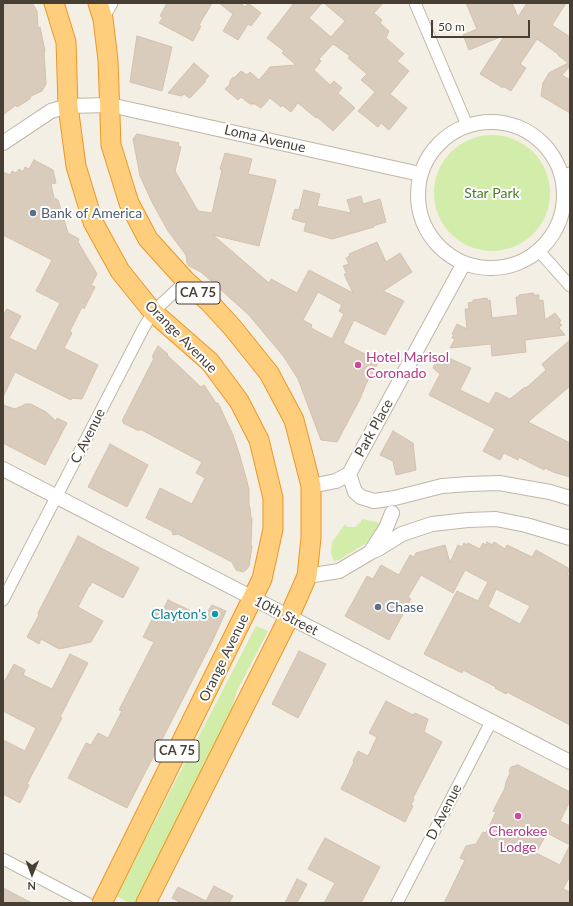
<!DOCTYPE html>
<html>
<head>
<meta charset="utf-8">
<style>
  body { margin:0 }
  #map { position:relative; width:573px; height:906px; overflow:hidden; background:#f4efe5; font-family:Lato,sans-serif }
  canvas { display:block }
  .frame { position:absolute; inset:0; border:4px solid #473e34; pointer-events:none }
  .north { position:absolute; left:12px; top:854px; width:40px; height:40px; -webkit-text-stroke:3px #fff; paint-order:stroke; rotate:181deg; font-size:11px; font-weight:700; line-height:16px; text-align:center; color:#473e34 }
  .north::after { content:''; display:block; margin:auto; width:14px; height:18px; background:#473e34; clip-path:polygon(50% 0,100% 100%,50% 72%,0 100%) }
  .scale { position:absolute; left:431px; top:20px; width:99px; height:18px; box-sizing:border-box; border:2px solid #473e34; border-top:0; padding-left:5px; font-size:12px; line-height:14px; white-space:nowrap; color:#473e34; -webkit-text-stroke:3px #fff; paint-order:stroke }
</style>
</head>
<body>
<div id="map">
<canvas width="573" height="906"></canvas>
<div class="frame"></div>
<div class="north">N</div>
<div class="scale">50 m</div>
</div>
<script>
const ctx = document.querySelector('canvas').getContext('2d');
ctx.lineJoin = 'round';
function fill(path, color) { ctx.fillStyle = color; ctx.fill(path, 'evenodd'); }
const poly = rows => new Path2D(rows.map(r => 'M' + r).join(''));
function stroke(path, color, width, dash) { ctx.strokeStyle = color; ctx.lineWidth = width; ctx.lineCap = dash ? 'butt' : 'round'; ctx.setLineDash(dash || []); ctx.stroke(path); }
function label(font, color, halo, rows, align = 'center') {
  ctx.font = font + ' Lato,sans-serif'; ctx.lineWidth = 4; ctx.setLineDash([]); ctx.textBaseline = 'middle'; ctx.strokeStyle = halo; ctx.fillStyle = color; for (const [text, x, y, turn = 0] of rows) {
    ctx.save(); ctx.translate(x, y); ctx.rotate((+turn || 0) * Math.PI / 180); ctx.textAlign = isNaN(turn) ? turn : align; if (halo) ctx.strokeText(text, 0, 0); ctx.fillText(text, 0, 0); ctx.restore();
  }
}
fill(poly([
  '434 193a58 58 0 1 1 116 0a58 58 0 1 1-116 0Z',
  [362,519,380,523,378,531,366,543,341,559,334,561,331,554,332,542,345,524,348,527,355,527,360,523],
  [256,626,268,631,237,691,228,723,135,903,130,903,116,896]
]), '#d2eca9');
const building = poly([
  [3,3,32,3,37,11,38,28,40,27,45,51,44,51,46,84,42,91,31,96,30,99,17,107,16,105,3,115,3,3],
  [167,3,212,3,199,25,201,26,193,41,159,23,163,17,160,16,167,3],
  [219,3,241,3,245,7,248,3,261,13,251,26,248,24,238,40,223,31,233,14,219,3],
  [294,3,322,3,309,18,331,37,345,21,324,3,383,3,374,13,382,20,380,23,389,31,386,38,404,54,397,61,409,71,390,94,407,108,389,130,381,123,378,127,358,111,375,92,361,80,367,74,348,58,350,56,333,44,319,59,321,61,314,70,330,85,334,81,342,88,338,93,355,108,333,131,317,117,316,118,298,103,291,112,282,105,281,107,270,98,261,108,255,104,250,104,241,97,238,100,225,89,230,84,230,81,232,78,235,77,241,71,247,75,250,72,259,80,270,67,296,65,282,53,284,51,267,38,294,3],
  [466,3,512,3,518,17,527,3,566,3,552,25,570,37,570,66,562,75,570,80,570,113,541,96,543,83,549,73,568,63,558,55,558,54,537,39,520,64,526,68,511,91,503,86,503,88,480,74,505,35,469,50,463,35,477,29,466,3],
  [137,36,172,47,162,91,130,82,137,36],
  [194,63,209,76,204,81,206,81,191,97,189,98,184,94,182,96,168,93,194,63],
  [137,134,179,143,178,146,181,147,175,171,198,211,212,213,222,170,220,169,225,153,252,159,248,174,276,180,259,246,213,235,269,283,271,279,297,293,309,270,353,293,344,274,347,274,343,266,349,264,346,258,350,256,349,254,377,242,386,262,400,253,412,272,383,291,404,301,385,335,354,320,343,343,379,361,366,384,360,399,337,442,321,440,298,379,284,357,249,315,201,272,189,266,187,263,186,255,168,231,152,202,140,176,133,139,137,134],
  [318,292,342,305,339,311,344,314,332,339,311,328,312,325,303,320,318,292],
  [34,160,53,170,56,183,51,184,54,198,58,200,68,233,79,239,78,242,97,274,91,285,95,287,84,309,82,307,70,331,72,333,64,348,98,365,82,399,72,398,71,400,15,372,3,397,3,316,7,309,21,316,9,338,36,351,60,303,36,291,52,260,3,235,3,172,10,175,12,171,16,173,19,169,23,172,25,167,29,169,34,160],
  [304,190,320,194,317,206,351,213,347,200,361,196,363,204,380,199,386,222,373,226,374,227,332,239,304,231,306,223,292,219,295,209,299,210,304,190],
  [533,293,533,295,539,295,539,301,543,300,545,320,555,313,561,321,559,323,562,325,559,328,565,335,525,340,526,352,492,356,491,344,450,348,455,339,452,338,454,334,452,334,457,324,467,329,465,309,469,309,468,303,473,302,473,300,487,298,488,301,490,300,492,318,518,315,516,297,519,297,519,295,533,293],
  [570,340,570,386,528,422,570,443,570,477,553,472,545,468,544,470,519,457,518,460,504,453,500,460,483,451,495,429,429,395,440,374,433,368,440,354,471,368,460,390,489,404,496,392,510,399,525,387,526,388,546,370,542,364,570,340],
  [158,346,168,354,167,355,201,387,204,385,216,403,218,403,233,435,240,456,249,489,249,507,250,507,251,518,252,518,251,545,252,546,249,566,246,570,243,572,236,570,232,562,178,534,173,535,172,531,146,518,160,488,192,504,205,478,196,473,202,462,140,429,139,431,123,423,124,422,122,421,154,358,152,357,158,346],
  [26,404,31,404,46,412,56,421,57,418,67,423,45,465,3,443,3,405,15,409,26,404],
  [393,431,413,443,416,470,396,475,393,461,380,455,393,431],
  [110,444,148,465,127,507,88,487,110,444],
  [78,536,139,568,123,598,92,582,90,586,89,586,78,607,103,621,91,642,59,649,41,639,39,644,27,637,39,615,38,613,78,536],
  [487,542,492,545,494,542,505,549,507,545,532,557,536,550,570,569,567,575,570,576,570,725,507,692,506,694,495,688,496,687,463,670,462,673,424,654,457,591,478,601,488,582,465,570,453,593,421,575,408,597,411,599,389,640,345,616,367,576,373,579,381,565,399,575,410,555,414,557,416,553,445,545,450,563,458,545,462,547,464,543,467,545,468,543,480,549,483,543,486,545,487,542],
  [496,589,530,606,520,624,488,607,496,589],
  [168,600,204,617,212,605,226,611,212,642,127,808,68,778,86,743,91,745,98,733,108,738,122,711,119,710,154,642,143,637,157,610,162,612,168,600],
  [299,651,326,664,298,718,272,704,299,651],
  [70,654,88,663,60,717,62,718,27,784,29,785,20,803,3,794,3,740,25,751,36,728,3,711,3,684,14,664,25,670,23,675,52,689,70,654],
  [386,701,413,715,415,713,428,719,424,732,442,742,413,798,414,799,411,805,413,806,405,822,341,789,354,762,353,761,358,751,368,756,377,737,369,733,386,701],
  [518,765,570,792,570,801,560,821,570,826,570,876,563,889,570,892,570,903,444,903,465,860,460,858,466,846,476,844,483,832,486,833,496,812,493,811,505,788,506,782,510,773,509,771,511,767,518,765],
  [547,833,570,845,560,865,536,853,547,833],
  [325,838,380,867,361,903,324,903,335,883,308,869,325,838],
  [297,879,307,884,297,903,285,903,297,879],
  [214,886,233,896,229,903,181,903,172,898,178,887,206,901,214,886],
  [3,888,32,903,3,903,3,888]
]);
fill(building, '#daccbc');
stroke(building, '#d2c1ac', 1);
const minor = poly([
  [415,3,467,125],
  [103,19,112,3],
  [563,175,570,173],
  [539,251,570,286],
  [3,600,143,329,153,312,186,281],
  [3,859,87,903],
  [397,903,491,722]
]);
const tertiary = poly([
  '418 195a73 73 0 1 1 146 0a73 73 0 1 1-146 0Z',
  [3,143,51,111,68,106,110,105,420,174],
  [3,469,570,762],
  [349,474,355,492,361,497,374,501,395,498,442,486,469,484,499,483,550,492,570,498],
  [311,486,336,481,349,474,464,263],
  [371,551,386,528,392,513],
  [307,576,339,571,371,552,378,549,402,534,432,524,468,520,496,519,526,525,570,538]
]);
const trunk = poly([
  [54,3,66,42,68,106,76,166,93,222,120,271,153,312,210,362,239,401,259,440,273,498,273,529,262,579,102,903],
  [98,3,103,19,108,60,111,145,129,203,148,239,186,281,209,302,232,327,269,373,294,420,311,486,311,538,307,576,289,617,146,903]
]);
stroke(minor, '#c0b6a7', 13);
stroke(tertiary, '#c0b6a7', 16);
stroke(trunk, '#ec9727', 21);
stroke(minor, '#fff', 11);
stroke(tertiary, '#fff', 14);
stroke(trunk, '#ffce7c', 19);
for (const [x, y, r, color] of [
  [33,213,4,"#5c6f8a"],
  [358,365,4,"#d1479c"],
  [378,607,4,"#5c6f8a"],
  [215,614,4,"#0f9aa8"],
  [518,816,4,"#d1479c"]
]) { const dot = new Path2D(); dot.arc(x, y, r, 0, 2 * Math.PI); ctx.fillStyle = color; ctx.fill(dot); stroke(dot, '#fff', 1.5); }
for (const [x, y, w] of [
  [198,293,44],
  [177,751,44]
]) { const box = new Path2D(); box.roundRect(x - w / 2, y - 11, w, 22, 3); ctx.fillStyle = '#fff'; ctx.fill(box); stroke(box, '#473e34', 1); }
label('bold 13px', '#473e34', null, [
  ["CA 75",198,293],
  ["CA 75",177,751]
]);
label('14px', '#473e34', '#fff', [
  ["Loma Avenue",265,139,13],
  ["Orange Avenue",181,337,45],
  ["Park Place",374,428,-61],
  ["C Avenue",88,436,-63],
  ["10th Street",286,616,27],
  ["Orange Avenue",224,658,-64],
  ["D Avenue",444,812,-63]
]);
label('14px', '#4a7e22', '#fff', [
  ["Star Park",492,193]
]);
label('14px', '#4e5e75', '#fff', [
  ["Bank of America",41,213],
  ["Chase",386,607]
], 'left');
label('14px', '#b23c85', '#fff', [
  ["Hotel Marisol",366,357],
  ["Coronado",366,373],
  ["Cherokee",518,831,"center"],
  ["Lodge",518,847,"center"]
], 'left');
label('14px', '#0d838f', '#fff', [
  ["Clayton's",207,614]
], 'right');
</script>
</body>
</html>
